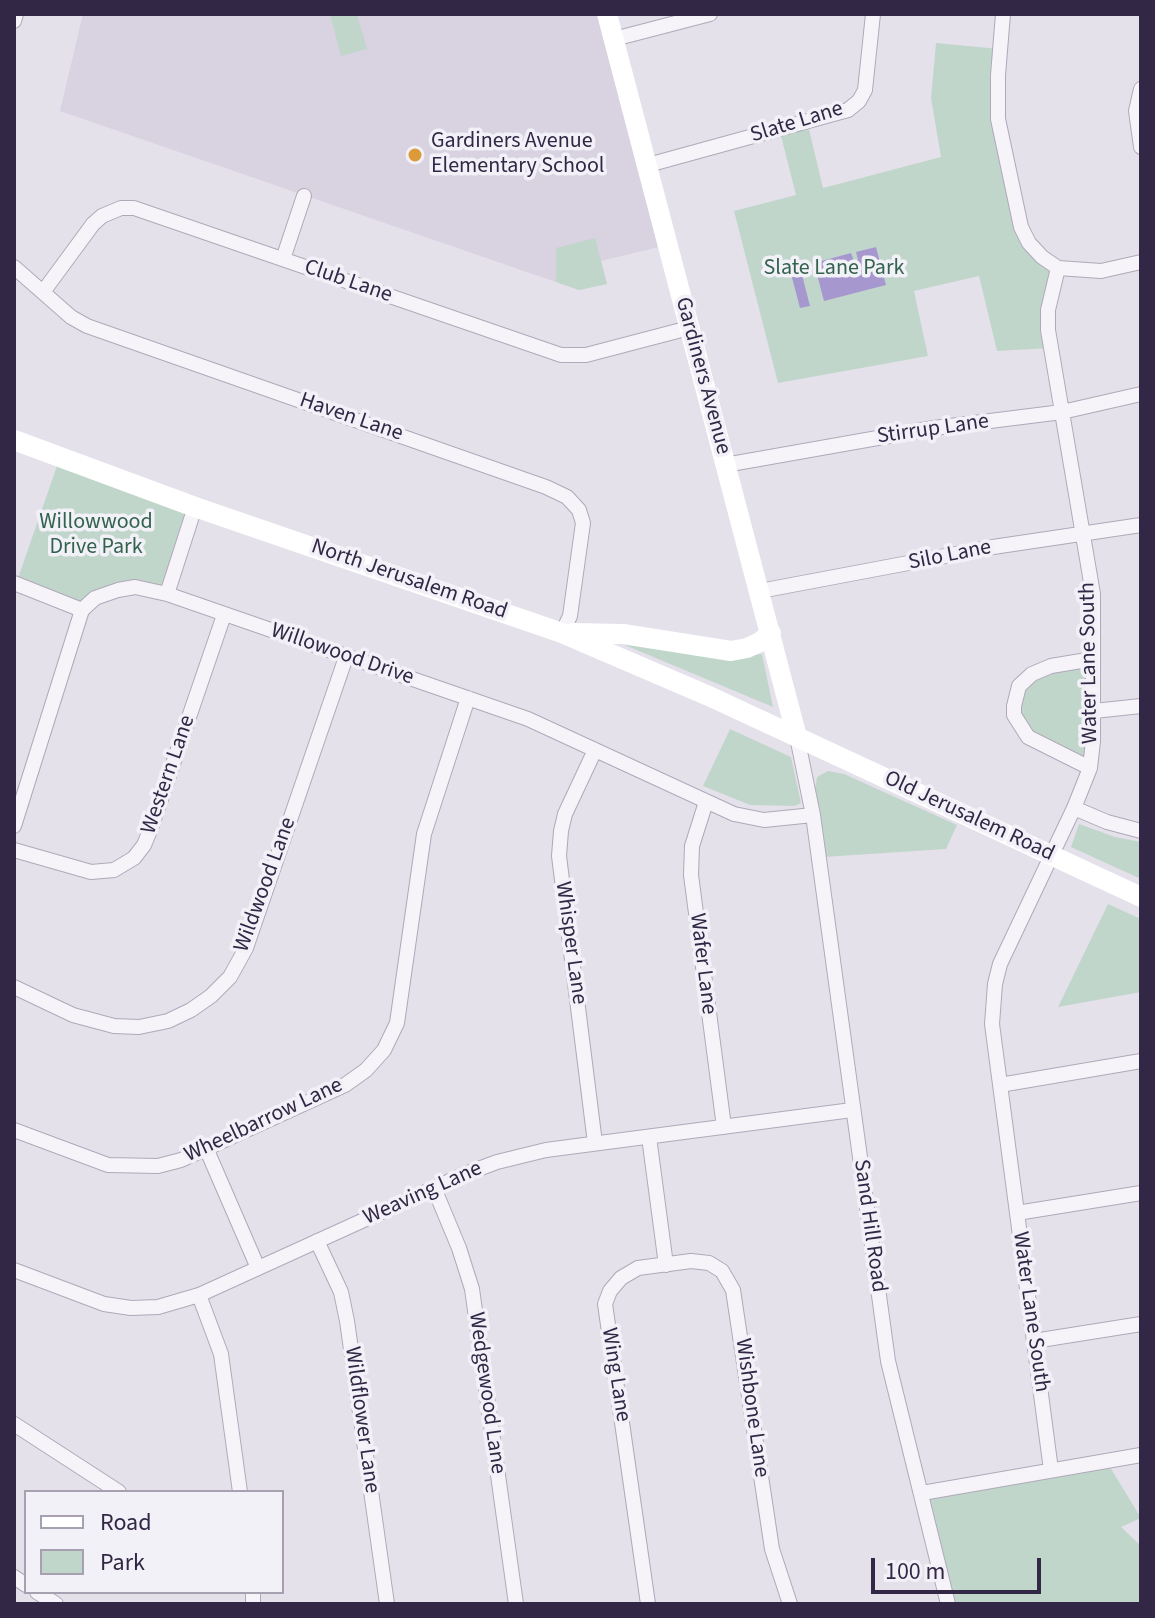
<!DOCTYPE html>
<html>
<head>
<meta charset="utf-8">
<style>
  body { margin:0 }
  #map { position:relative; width:1155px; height:1618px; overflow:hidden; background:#e5e1eb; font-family:"Source Sans 3",sans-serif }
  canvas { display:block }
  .frame { position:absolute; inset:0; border:16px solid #322745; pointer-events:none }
  .legend { position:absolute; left:24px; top:1490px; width:260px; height:104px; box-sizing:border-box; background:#f3f1f8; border:2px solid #a6a0b0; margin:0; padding:10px 14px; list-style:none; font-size:24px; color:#322745 }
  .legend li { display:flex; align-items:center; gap:16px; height:40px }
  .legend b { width:40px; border:2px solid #a6a0b0 }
  .scale { position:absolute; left:871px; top:1558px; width:170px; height:36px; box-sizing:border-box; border:4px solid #322745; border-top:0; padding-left:10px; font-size:24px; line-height:28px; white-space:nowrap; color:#322745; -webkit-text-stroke:6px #f3f1f8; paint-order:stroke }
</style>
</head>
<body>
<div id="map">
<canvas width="1155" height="1618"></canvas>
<div class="frame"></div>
<ul class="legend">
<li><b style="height:10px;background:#fff"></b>Road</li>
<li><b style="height:22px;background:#c1d6cb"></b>Park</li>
</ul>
<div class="scale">100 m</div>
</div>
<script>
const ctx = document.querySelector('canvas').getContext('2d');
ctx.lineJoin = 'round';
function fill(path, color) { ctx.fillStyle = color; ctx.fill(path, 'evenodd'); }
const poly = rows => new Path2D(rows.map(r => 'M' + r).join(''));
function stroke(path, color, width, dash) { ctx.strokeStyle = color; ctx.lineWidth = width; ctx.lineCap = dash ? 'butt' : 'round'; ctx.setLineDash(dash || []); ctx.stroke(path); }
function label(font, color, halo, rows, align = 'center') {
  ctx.font = font + ' "Source Sans 3",sans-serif'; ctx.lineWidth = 7; ctx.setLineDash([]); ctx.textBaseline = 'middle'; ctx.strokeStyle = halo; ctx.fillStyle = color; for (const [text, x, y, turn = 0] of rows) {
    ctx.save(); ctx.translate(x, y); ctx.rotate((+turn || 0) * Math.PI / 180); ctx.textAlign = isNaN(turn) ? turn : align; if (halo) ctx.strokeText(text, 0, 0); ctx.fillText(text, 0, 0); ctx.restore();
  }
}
fill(poly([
  [83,14,605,14,667,245,601,261,607,284,579,290,60,111]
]), '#d8d2e1');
fill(poly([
  [330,14,357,14,367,49,341,56],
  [936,43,999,49,997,75,1020,228,1056,269,1051,348,997,351,979,276,914,291,928,356,778,383,734,211,796,195,780,132,808,125,823,188,941,157,931,98],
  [595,238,607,284,579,290,556,282,556,248],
  [59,460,194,508,167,593,135,587,82,609,16,584],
  [620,643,730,658,762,654,773,707],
  [1092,660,1089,765,1036,742,1015,706,1034,675],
  [730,729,791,757,801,803,795,806,750,805,703,786],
  [828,771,844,774,957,825,946,849,824,857,815,789,817,777],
  [1079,824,1115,837,1141,842,1141,879,1071,847],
  [1108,904,1141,919,1141,992,1058,1007],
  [1107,1462,1141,1518,1121,1527,1141,1546,1141,1604,950,1604,924,1494]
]), '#c1d6cb');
fill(poly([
  [876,247,886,285,824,301,814,263,851,253,854,261,858,260,856,252],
  [800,267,810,306,800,308,790,270]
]), '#a698cf');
const minor = poly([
  [1003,14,998,75,998,119,1021,227,1029,243,1042,257,1058,268,1101,271,1141,262],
  [14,21,16,14],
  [614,39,710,14],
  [1141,89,1136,111,1141,147],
  [648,165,848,110,859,101,865,90,873,14],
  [283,259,304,196],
  [14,267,71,317,87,326,546,487,567,497,579,510,583,523,570,616,562,633],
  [43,292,93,224,102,216,121,208,134,208,561,355,586,355,689,328],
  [725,465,934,428,1062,412,1141,394],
  [14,583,82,610],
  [760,591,993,547,1141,525],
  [167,594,195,507],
  [1094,711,1141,706],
  [797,737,813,815,888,1361,948,1604],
  [595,750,565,814,561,831,559,856,595,1143],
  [1090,768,1028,737,1014,715,1014,706,1019,686,1032,674,1051,666,1093,659],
  [706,802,692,846,691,875,724,1127],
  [1074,808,1107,822,1141,831],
  [14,826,82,610,95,598,118,590,135,587,167,594,528,719,734,814,764,820,813,815],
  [14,850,91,872,114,870,134,858,144,845,151,828,224,615],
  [14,987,73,1015,114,1026,139,1027,168,1021,191,1010,211,996,230,977,246,948,346,657],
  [1000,1085,1141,1061],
  [14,1130,108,1165,158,1166,181,1160,345,1085,366,1070,384,1050,397,1023,424,834,468,698],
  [649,1137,666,1265],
  [206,1148,258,1268],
  [434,1188,459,1248,472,1289,516,1604],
  [1017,1213,1141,1193],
  [317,1241,341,1292,347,1321,387,1604],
  [14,1270,104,1304,131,1308,158,1307,199,1295,465,1174,497,1162,546,1150,852,1110],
  [199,1295,221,1354,240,1492],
  [1034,1341,1141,1324],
  [14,1424,119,1492],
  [1051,1470,992,1024,995,984,1000,964,1074,808,1090,768,1093,741,1093,594,1048,330,1048,310,1058,268],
  [922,1493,1141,1455],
  [14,1577,26,1585],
  [37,1592,56,1604],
  [253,1592,253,1604],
  [648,1604,605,1304,610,1291,621,1278,638,1268,691,1261,709,1263,722,1271,733,1290,772,1549,790,1604]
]);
stroke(minor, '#afa9b9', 16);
stroke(minor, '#f6f4f9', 14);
stroke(poly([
  [607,14,797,737],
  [14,440,195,507,562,633,711,697,1141,897],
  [573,633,623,634,731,651,747,648,760,642,771,633]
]), '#fff', 20);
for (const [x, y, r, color] of [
  [415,155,8,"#dd9a39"]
]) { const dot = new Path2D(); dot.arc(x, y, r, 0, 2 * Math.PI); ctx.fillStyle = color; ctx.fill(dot); stroke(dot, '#f3f1f8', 3); }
label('22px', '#322745', '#f3f1f8', [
  ["Slate Lane",797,123,-17],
  ["Club Lane",348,282,19],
  ["Gardiners Avenue",702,376,75],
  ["Haven Lane",351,418,19],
  ["Stirrup Lane",933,430,-8],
  ["Silo Lane",950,556,-11],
  ["North Jerusalem Road",409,580,19],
  ["Willowood Drive",342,655,19],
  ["Water Lane South",1090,663,-91],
  ["Western Lane",169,775,-71],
  ["Old Jerusalem Road",969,817,25],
  ["Wildwood Lane",266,885,-70],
  ["Whisper Lane",570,943,82],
  ["Wafer Lane",702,964,83],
  ["Wheelbarrow Lane",264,1121,-25],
  ["Weaving Lane",423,1194,-24],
  ["Sand Hill Road",869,1226,82],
  ["Water Lane South",1030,1312,82],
  ["Wing Lane",615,1375,81],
  ["Wedgewood Lane",486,1393,82],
  ["Wishbone Lane",751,1408,82],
  ["Wildflower Lane",361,1420,82]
]);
label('22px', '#322745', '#f3f1f8', [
  ["Gardiners Avenue",431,142],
  ["Elementary School",431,167]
], 'left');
label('22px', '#33634d', '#f3f1f8', [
  ["Slate Lane Park",834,269],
  ["Willowwood",96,523],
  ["Drive Park",96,548]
]);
</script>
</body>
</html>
